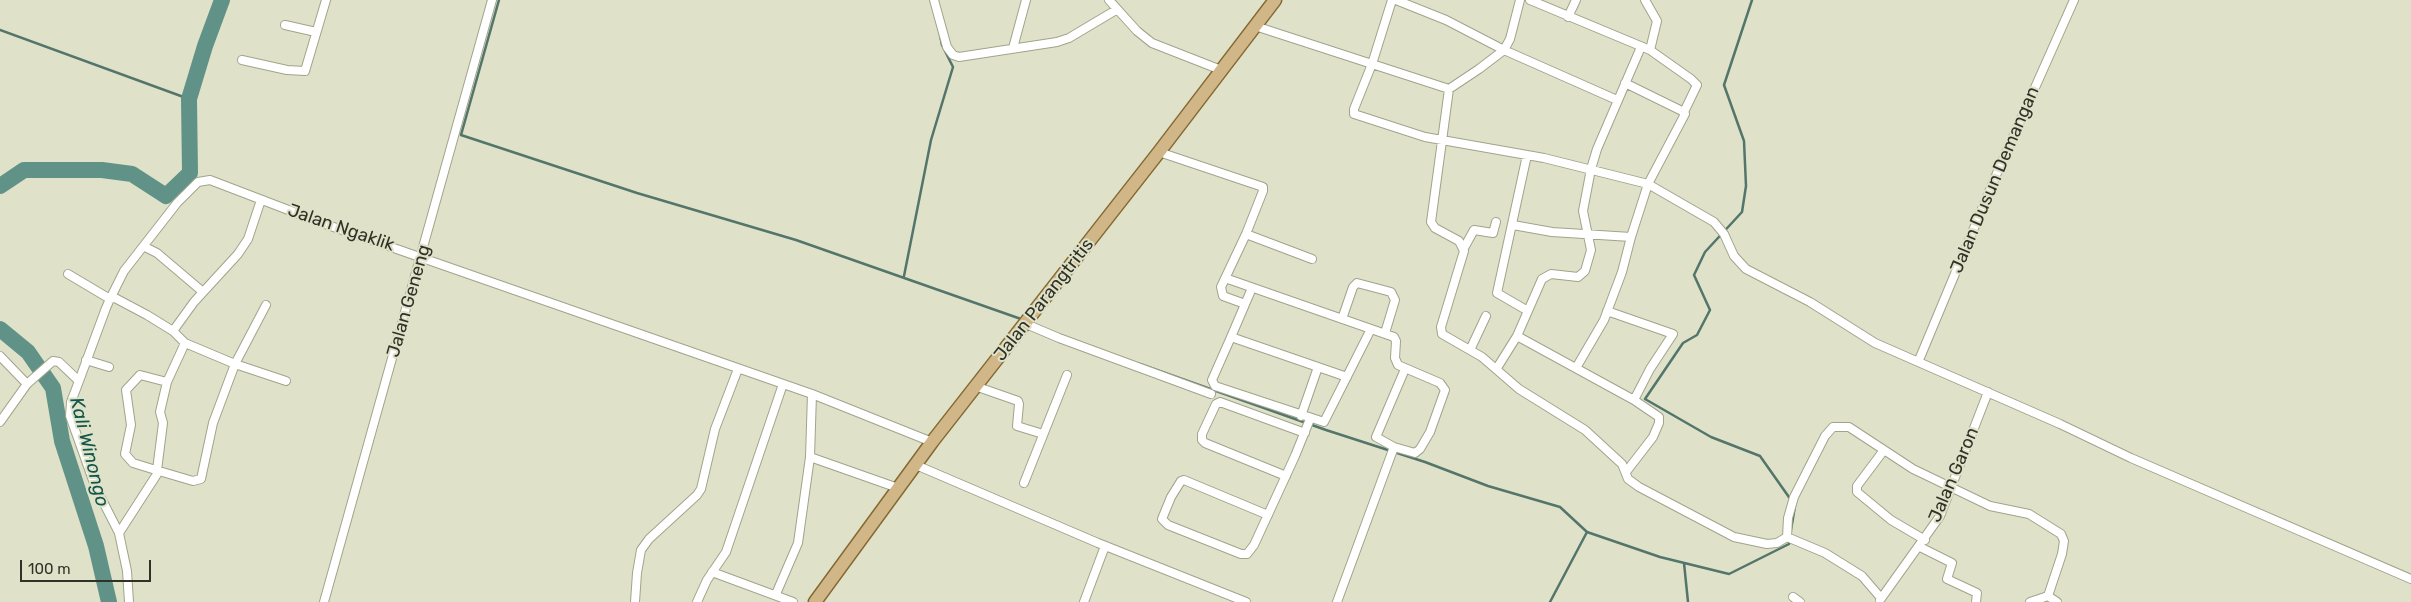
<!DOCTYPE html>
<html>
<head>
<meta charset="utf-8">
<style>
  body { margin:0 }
  #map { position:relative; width:2411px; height:602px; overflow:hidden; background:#dfe2c8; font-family:Rubik,sans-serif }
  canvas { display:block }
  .scale { position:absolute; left:20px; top:560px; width:131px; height:22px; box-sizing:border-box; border:2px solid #313227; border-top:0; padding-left:6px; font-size:15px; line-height:18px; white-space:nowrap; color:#313227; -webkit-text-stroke:4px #dfe2c8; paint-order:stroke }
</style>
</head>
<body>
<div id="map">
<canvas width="2411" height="602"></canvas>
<div class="scale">100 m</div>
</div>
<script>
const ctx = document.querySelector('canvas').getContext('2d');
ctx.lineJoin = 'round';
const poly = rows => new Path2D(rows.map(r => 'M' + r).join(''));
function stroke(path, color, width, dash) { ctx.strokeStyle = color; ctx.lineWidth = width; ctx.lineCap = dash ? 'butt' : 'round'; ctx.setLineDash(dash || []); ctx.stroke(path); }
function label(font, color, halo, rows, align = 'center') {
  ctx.font = font + ' Rubik,sans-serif'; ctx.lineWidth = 4; ctx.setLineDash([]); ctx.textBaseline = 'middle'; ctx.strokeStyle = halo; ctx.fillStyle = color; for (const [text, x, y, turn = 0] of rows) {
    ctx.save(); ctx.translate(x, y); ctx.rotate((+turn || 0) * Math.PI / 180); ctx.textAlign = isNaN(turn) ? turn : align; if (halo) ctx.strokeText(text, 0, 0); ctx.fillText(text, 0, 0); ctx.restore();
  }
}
stroke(poly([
  [499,0,461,135,637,193,796,240,1021,319],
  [1752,0,1724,85,1744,141,1746,186,1742,212,1705,252,1694,275,1710,310,1697,335,1683,343,1645,399,1711,437,1760,456,1791,500],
  [0,30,189,99],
  [904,276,931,140,953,67,942,45,940,35],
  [1140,364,1326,430,1425,462,1488,486,1560,507,1587,532,1660,557,1729,574,1789,544,1789,541],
  [1791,530,1795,506],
  [1684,563,1688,602],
  [1550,602,1587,532]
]), '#53756b', 2.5);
stroke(poly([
  [0,186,24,170,102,170,132,174,166,196,190,173,189,99,205,46,222,0],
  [0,329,28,352,53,388,62,441,96,546,109,602]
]), '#619288', 16);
const street = poly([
  [934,0,947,47,953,55,959,57,1057,42,1069,38,1116,10],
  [1109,0,1137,31,1152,43,1221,70],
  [1396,0,1446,20,1504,50,1617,100],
  [1520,0,1510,39,1504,50,1479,69,1449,89,1372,64,1354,109,1354,114,1425,137,1544,158,1648,184,1714,222,1724,234,1734,256,1746,269,1810,302,1875,343,2060,424,2131,458,2411,579],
  [1530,0,1650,50,1691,79,1697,85,1684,112],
  [1645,0,1657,21,1650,50],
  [1568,17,1576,0],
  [285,25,316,32],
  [1255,26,1372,64,1392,0],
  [1013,48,1026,0],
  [242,60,287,70,305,71,326,0],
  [1449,89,1431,222,1435,228,1459,241,1464,251,1441,327,1442,334,1482,357,1519,389,1585,430,1622,464,1628,479,1639,487,1734,537,1767,544,1777,543,1787,537,1825,553,1862,576,1881,598],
  [1159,152,1263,187,1263,191,1246,234,1221,287,1223,296,1245,304],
  [1527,155,1497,293,1528,311],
  [1513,225,1552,232,1631,237],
  [1246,234,1312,259],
  [145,247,157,253,203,292],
  [1464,248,1474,230,1493,233,1496,222],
  [68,274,110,299,124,271,177,203,198,182,210,180,325,224,812,394,932,442],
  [1225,278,1394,337,1396,341,1395,358,1398,365,1440,383,1445,390,1430,432,1420,449,1415,453,1394,447,1376,437,1405,369],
  [1252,288,1231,337,1347,377],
  [266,305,235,364,286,381],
  [1607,311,1673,334,1650,369,1634,400],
  [1342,319,1353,287,1357,283,1391,292,1395,300,1385,333],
  [1026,324,1059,338,1211,394],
  [173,331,194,302,238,254,248,239,261,200],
  [1517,336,1634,400,1659,417,1659,423,1653,437,1626,472],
  [1231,337,1212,380,1215,386,1324,422,1371,329],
  [1470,350,1486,316],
  [0,356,27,384],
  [86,360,109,367],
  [1919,360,1997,173,2074,0],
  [1497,368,1517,336,1542,279,1551,274,1578,277,1585,271,1591,250,1583,211,1591,169,1597,149,1641,47],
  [1576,368,1604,320,1622,272,1631,237,1648,184,1685,114,1682,111,1625,83],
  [79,381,106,308,110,299,115,298,147,315,173,331,185,343,235,364,213,423,201,479,193,481,159,471,119,533],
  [975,386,1018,401,1019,404,1017,426,1043,434],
  [1301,416,1318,367],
  [0,422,27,384,53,361,59,362,79,381,71,402,70,416,95,486,119,533,127,571,129,602],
  [1884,450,1857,486,1857,492,1891,520,1925,540],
  [810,457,898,488],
  [916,465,1098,543,1246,602],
  [157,470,163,423,160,412,167,382,185,343],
  [159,471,133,463,125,454,131,425,126,390,140,375,167,382],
  [1286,476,1205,443,1202,440,1202,434,1216,404,1220,402,1305,433],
  [1024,483,1067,375],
  [1268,515,1184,480,1181,481,1171,497,1162,519,1168,525,1241,554,1247,554,1254,545,1295,456,1310,419],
  [1787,537,1788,518,1794,497,1825,436,1833,427,1849,427,1913,469,1990,506,2029,514,2061,534,2064,541,2062,554,2048,596,2057,602],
  [1920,547,1952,563,1947,579,1977,593,1976,602],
  [712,572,793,602],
  [776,594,798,543,810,457,812,394],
  [1793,597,1800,602],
  [1880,600,1940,516,1988,392],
  [324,602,492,0],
  [635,602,637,573,641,550,649,539,697,495,701,489,715,429,738,369],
  [697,602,707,580,726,552,783,384],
  [1084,602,1105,546],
  [1337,602,1394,447],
  [2030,602,2048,596]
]);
const primary = poly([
  [815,602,932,442,1159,152,1275,0]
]);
stroke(street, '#a1a48b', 10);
stroke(primary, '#856933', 15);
stroke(street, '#fff', 8);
stroke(primary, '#d1b788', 12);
label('18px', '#313227', '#dfe2c8', [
  ["Jalan Dusun Demangan",1995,180,-67],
  ["Jalan Ngaklik",341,228,19],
  ["Jalan Parangtritis",1044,300,-52],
  ["Jalan Geneng",409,301,-74],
  ["Jalan Garon",1954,475,-67]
]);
label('italic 19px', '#11564b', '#dfe2c8', [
  ["Kali Winongo",89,452,76]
]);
</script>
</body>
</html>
